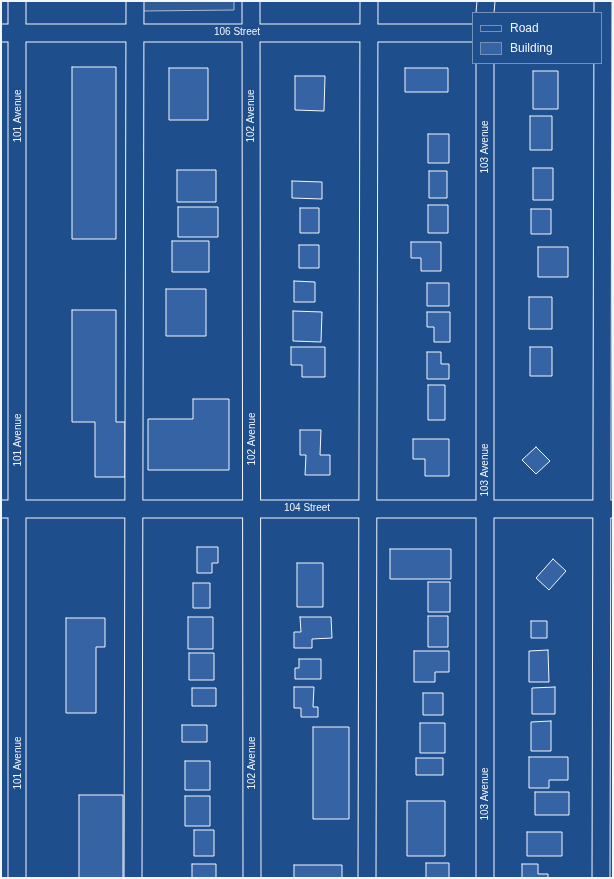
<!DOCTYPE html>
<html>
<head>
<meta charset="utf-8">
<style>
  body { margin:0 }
  #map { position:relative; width:614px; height:879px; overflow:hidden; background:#1f4e8c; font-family:Arial,sans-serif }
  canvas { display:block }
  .frame { position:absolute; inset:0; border:2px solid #f2f6ff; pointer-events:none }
  .legend { position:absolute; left:472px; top:12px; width:130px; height:52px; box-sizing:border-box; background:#1f4e8c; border:1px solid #7391ba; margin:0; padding:5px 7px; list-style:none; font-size:12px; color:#f2f6ff }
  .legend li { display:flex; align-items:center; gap:8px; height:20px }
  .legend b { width:20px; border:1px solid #7391ba }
</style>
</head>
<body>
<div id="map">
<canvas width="614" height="879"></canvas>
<div class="frame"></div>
<ul class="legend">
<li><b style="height:5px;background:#1f4e8c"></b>Road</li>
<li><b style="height:11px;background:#3563a3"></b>Building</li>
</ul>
</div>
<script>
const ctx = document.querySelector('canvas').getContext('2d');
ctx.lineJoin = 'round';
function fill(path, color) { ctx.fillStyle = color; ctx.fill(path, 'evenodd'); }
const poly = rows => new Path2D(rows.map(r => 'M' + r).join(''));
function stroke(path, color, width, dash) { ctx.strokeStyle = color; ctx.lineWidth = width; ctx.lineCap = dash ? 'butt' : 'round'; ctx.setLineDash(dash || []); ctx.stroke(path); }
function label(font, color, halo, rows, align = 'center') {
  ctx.font = font + ' Arial,sans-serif'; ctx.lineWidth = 3; ctx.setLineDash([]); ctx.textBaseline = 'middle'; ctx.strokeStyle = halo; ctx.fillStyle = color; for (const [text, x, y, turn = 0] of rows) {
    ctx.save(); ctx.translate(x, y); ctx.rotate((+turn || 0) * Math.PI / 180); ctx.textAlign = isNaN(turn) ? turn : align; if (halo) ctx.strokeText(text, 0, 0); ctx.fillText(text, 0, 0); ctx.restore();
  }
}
const built = poly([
  [143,1,234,1,234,10,143,11,143,1]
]);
fill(built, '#305b95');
stroke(built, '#a8bbd7', 1);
const building = poly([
  [72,67,116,67,116,239,72,239,72,67],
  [169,68,208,68,208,120,169,120,169,68],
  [405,68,448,68,448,92,405,92,405,68],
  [533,71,558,71,558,109,533,109,533,71],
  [295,76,325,76,324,111,295,110,295,76],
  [530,116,552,116,552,150,530,150,530,116],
  [428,134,449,134,449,163,428,163,428,134],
  [533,168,553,168,553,200,533,200,533,168],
  [177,170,216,170,216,202,177,202,177,170],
  [429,171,447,171,447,198,429,198,429,171],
  [292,181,322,182,322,199,292,198,292,181],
  [428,205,448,205,448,233,428,233,428,205],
  [178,207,218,207,218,237,178,237,178,207],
  [300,208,319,208,319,233,300,233,300,208],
  [531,209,551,209,551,234,531,234,531,209],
  [172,241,209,241,209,272,172,272,172,241],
  [411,242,441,242,441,271,421,271,421,258,411,258,411,242],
  [299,245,319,245,319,268,299,268,299,245],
  [538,247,568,247,568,277,538,277,538,247],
  [294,281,315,282,315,302,294,302,294,281],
  [427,283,449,283,449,306,427,306,427,283],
  [166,289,206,289,206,336,166,336,166,289],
  [529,297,552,297,552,329,529,329,529,297],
  [72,310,116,310,116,422,125,422,125,477,95,477,95,422,72,422,72,310],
  [293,311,322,312,321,342,293,341,293,311],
  [427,312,450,312,450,342,434,342,434,327,427,327,427,312],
  [291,347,325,347,325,377,302,377,302,365,291,365,291,347],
  [530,347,552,347,552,376,530,376,530,347],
  [427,352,441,352,441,364,449,364,449,379,427,379,427,352],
  [428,385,445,385,445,420,428,420,428,385],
  [193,399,229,399,229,470,148,470,148,419,193,419,193,399],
  [300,430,321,430,320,455,330,455,330,475,305,475,306,455,300,455,300,430],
  [413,439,449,439,449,476,425,476,425,459,413,459,413,439],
  [536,447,550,461,536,474,522,460,536,447],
  [197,547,218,547,218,563,212,563,212,573,197,573,197,547],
  [390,549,451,549,451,579,390,579,390,549],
  [553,559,566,571,549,590,536,578,553,559],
  [297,563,323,563,323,607,297,607,297,563],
  [428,582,450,582,450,612,428,612,428,582],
  [193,583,210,583,210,608,193,608,193,583],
  [428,616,448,616,448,647,428,647,428,616],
  [188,617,213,617,213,649,188,649,188,617],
  [300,617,331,617,332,638,312,639,312,648,294,648,294,632,301,632,300,617],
  [66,618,105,618,105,647,96,647,96,713,66,713,66,618],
  [531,621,547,621,547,638,531,638,531,621],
  [548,650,549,682,529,682,529,651,548,650],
  [414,651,449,651,449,672,435,672,435,682,414,682,414,651],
  [189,653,214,653,214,680,189,680,189,653],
  [299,659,321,659,321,679,295,679,295,668,299,668,299,659],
  [294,687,314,687,313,707,318,707,318,717,301,717,301,708,294,708,294,687],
  [555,687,555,714,532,714,532,688,555,687],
  [192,688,216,688,216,706,192,706,192,688],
  [423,693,443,693,443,715,423,715,423,693],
  [551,721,551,751,531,751,531,722,551,721],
  [420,723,445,723,445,753,420,753,420,723],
  [182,725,207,725,207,742,182,742,182,725],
  [313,727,349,727,349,819,313,819,313,727],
  [529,757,568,757,568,780,549,780,549,788,529,788,529,757],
  [416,758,443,758,443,775,416,775,416,758],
  [185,761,210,761,210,790,185,790,185,761],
  [535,792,569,792,569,815,535,815,535,792],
  [79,795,123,795,123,878,79,878,79,795],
  [185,796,210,796,210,826,185,826,185,796],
  [407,801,445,801,445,856,407,856,407,801],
  [194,830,214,830,214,856,194,856,194,830],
  [527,832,562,832,562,856,527,856,527,832],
  [426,863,449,863,449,878,426,878,426,863],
  [192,864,216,864,216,878,192,878,192,864],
  [522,864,538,864,538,874,548,874,548,878,522,878,522,864],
  [294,865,342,865,342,878,294,878,294,865]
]);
fill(building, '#3563a3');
stroke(building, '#f2f6ff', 1);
const minor = poly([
  [251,1,252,878],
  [485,13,486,1],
  [1,33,473,33],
  [1,509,613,509],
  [17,878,17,1],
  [133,878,135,1],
  [367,878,369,1],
  [485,878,485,63],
  [601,878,603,1]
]);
stroke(minor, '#f2f6ff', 19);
stroke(minor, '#1f4e8c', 17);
label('10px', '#f2f6ff', '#1f4e8c', [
  ["106 Street",237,32],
  ["101 Avenue",18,116,-90],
  ["102 Avenue",251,116,-90],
  ["103 Avenue",485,147,-90],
  ["102 Avenue",252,439,-90],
  ["101 Avenue",18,440,-90],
  ["103 Avenue",485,470,-90],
  ["104 Street",307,508],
  ["101 Avenue",18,763,-90],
  ["102 Avenue",252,763,-90],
  ["103 Avenue",485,794,-90]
]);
</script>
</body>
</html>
